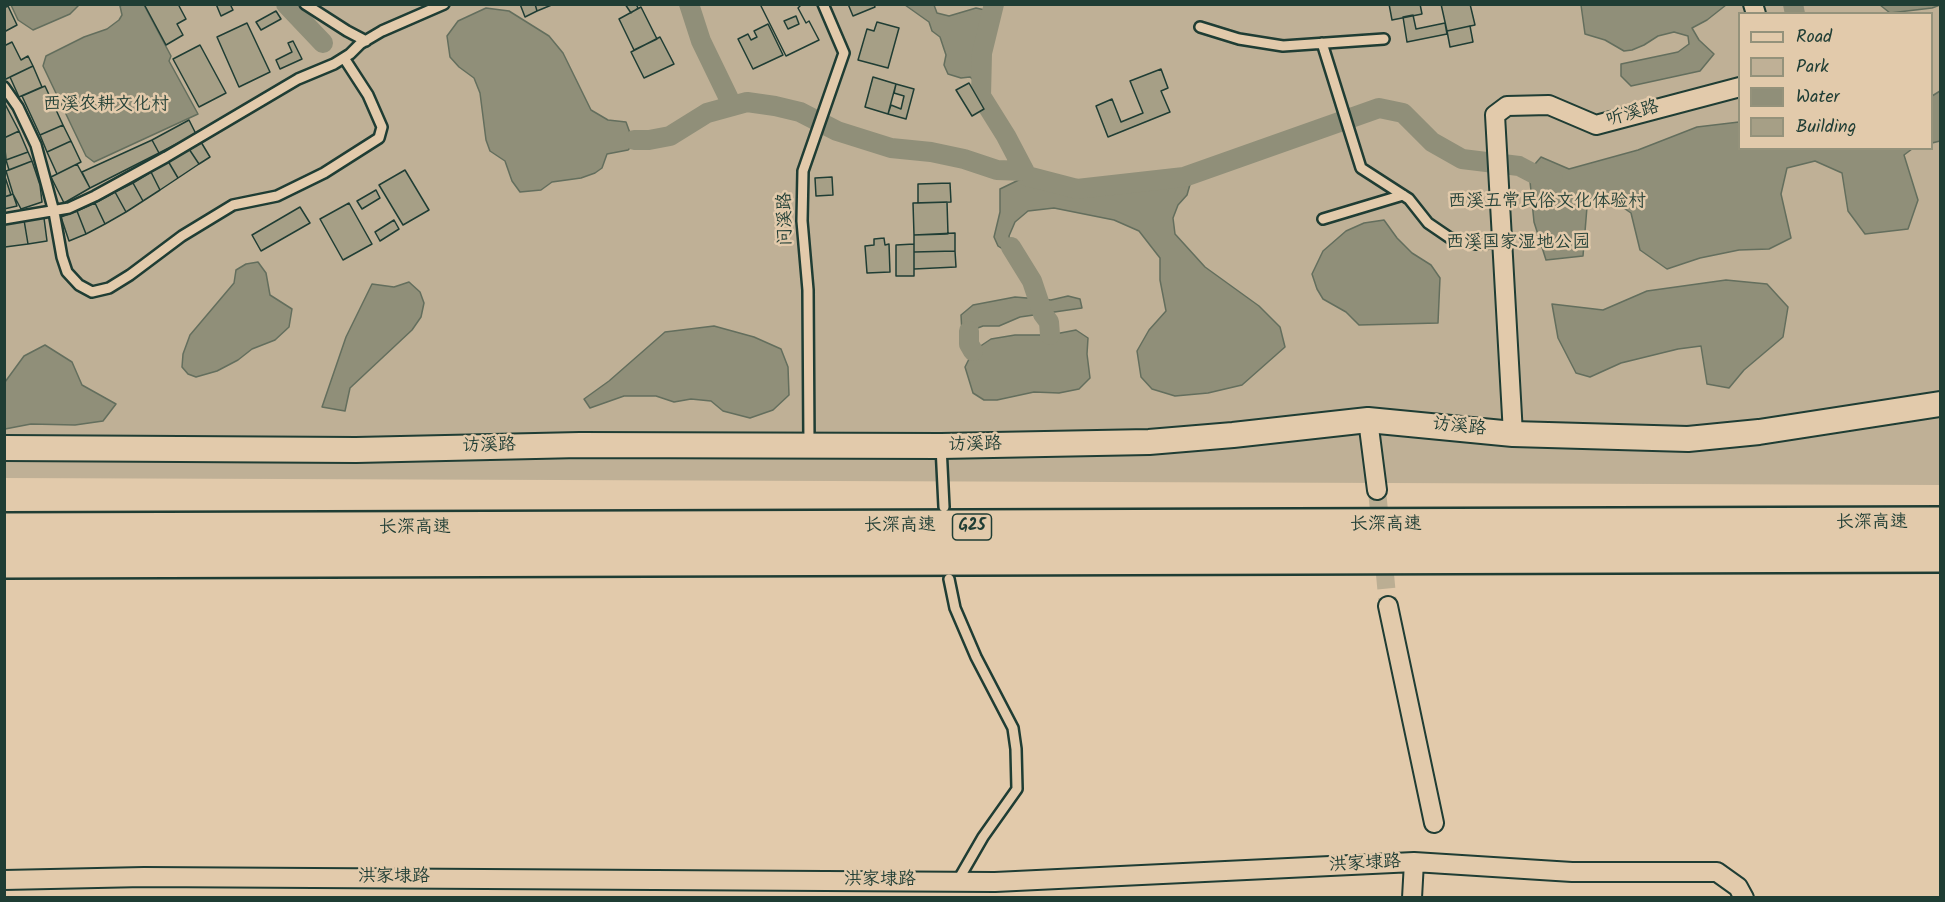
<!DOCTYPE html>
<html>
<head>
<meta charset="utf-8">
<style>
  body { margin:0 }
  #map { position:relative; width:1945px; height:902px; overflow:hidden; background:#e2caab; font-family:Kalam,sans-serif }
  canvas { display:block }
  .frame { position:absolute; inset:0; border:6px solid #1f3d34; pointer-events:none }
  .legend { position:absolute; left:1738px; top:12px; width:195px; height:138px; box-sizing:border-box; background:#e2caab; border:2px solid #94927b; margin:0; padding:8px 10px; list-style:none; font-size:18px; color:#1f3d34 }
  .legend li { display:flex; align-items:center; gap:12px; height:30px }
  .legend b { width:30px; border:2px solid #94927b }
</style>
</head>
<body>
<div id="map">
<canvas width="1945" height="902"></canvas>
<div class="frame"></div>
<ul class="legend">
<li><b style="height:8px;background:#e2caab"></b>Road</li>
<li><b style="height:16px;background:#bfb096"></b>Park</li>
<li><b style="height:16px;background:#908f79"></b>Water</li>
<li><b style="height:16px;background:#a69f86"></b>Building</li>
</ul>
</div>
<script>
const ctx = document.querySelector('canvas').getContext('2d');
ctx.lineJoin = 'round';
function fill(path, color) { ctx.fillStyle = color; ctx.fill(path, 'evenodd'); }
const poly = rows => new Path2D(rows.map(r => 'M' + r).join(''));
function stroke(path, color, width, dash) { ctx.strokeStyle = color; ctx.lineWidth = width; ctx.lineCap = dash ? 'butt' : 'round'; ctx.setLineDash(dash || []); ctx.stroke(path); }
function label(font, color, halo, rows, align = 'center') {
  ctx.font = font + ' Kalam,"LXGW WenKai TC",sans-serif'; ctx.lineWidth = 5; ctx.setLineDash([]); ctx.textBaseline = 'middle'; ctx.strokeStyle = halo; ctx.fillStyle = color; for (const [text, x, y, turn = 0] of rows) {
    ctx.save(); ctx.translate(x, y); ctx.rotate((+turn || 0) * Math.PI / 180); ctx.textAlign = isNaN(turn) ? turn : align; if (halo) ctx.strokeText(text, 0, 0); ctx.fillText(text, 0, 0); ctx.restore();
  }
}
fill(poly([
  [5,5,1940,5,1940,485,5,478],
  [1740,14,1932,14,1932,148,1740,148]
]), '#bfb096');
const water = poly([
  [11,5,79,5,70,14,33,30,18,20,11,5],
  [122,5,144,5,171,56,169,61,198,114,94,162,86,156,43,66,46,56,84,37,107,29,119,20,122,15,120,6,122,5],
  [905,5,934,5,937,13,949,16,976,8,994,12,982,53,981,87,970,77,961,78,948,74,944,65,946,55,940,37,932,31,929,22,905,5],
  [1581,5,1581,4,1726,5,1707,20,1692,28,1699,40,1714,54,1700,71,1631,86,1621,76,1621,64,1678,52,1689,44,1688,36,1674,32,1658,36,1644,45,1632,50,1624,51,1605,40,1585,34,1581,5],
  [1880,5,1940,5,1932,8,1890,13,1880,5],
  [486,8,509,11,549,36,563,53,591,110,608,120,626,122,634,144,628,150,607,154,602,168,595,173,581,178,552,182,541,190,520,192,512,181,505,161,490,151,486,140,480,93,474,78,459,67,450,57,447,36,458,21,486,8],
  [1940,91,1940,141,1932,143,1932,96,1940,91],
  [1739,122,1740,148,1912,149,1904,155,1918,200,1908,229,1865,234,1848,211,1842,173,1815,161,1787,168,1781,194,1791,238,1769,249,1739,250,1700,258,1667,269,1640,250,1631,213,1609,198,1587,207,1583,256,1546,260,1534,222,1529,171,1541,157,1569,169,1638,150,1697,127,1739,122],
  [1193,174,1187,195,1178,205,1173,218,1175,234,1205,267,1259,306,1280,327,1285,347,1242,385,1208,393,1175,396,1152,389,1141,377,1137,351,1149,330,1166,311,1160,280,1160,258,1139,231,1114,220,1054,208,1028,211,1015,222,1009,236,1011,247,1004,250,998,246,994,237,1000,212,1000,189,1027,176,1077,189,1193,174],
  [1384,220,1397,238,1412,253,1431,265,1440,278,1438,323,1359,325,1346,312,1323,299,1317,289,1312,274,1323,251,1346,231,1364,223,1384,220],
  [258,262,266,273,270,295,292,309,289,327,275,340,252,349,238,360,217,371,196,377,188,374,182,367,183,354,190,335,234,283,236,270,246,264,258,262],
  [1726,280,1767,284,1788,307,1783,337,1744,370,1729,388,1707,384,1701,346,1678,349,1621,363,1590,377,1576,373,1558,338,1552,304,1603,310,1647,291,1726,280],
  [409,282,420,292,424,303,421,317,412,330,350,388,345,411,322,407,346,337,372,284,394,287,409,282],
  [1068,296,1080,299,1082,308,1020,317,999,326,983,326,962,334,961,315,973,305,1015,297,1051,300,1068,296],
  [714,326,754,337,781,349,788,367,789,395,773,410,750,418,723,411,711,401,691,399,674,402,656,396,624,396,590,408,584,399,609,381,665,332,714,326],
  [1076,330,1088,338,1087,354,1090,378,1079,389,1059,393,1034,392,997,400,984,400,973,393,965,367,973,351,991,339,1015,335,1050,335,1076,330],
  [45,345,72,362,82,385,116,404,103,421,75,425,31,424,5,429,5,382,24,356,45,345]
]);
fill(water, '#908f79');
stroke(water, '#636e5d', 1.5);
stroke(poly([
  [286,4,323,43],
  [689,4,701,41,732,105],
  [994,4,982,53,981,96,1006,136,1027,176,1077,189,1184,177,1379,108,1403,113,1432,142,1462,159,1519,166,1542,178,1553,179],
  [1793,4,1795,14],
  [634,140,649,140,670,136,707,113,747,102,775,106,800,112,837,131,891,148,931,152,964,159,997,170,1024,171],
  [1011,247,1032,281,1043,314,1049,322,1050,335],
  [969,331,969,344,973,351]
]), '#908f79', 20);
const building = poly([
  [144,4,178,4,186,19,177,24,183,35,166,45,144,4],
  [216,4,230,4,233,10,221,16,216,4],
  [520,4,535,4,537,11,525,17,520,4],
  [535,4,554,4,537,11,535,4],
  [625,4,636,4,638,8,631,13,625,4],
  [760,4,802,4,798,8,806,23,809,21,819,40,786,56,760,4],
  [796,16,799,24,788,29,784,21,796,16],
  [760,4,802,4,798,8,806,23,809,21,819,40,786,56,760,4],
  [848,4,874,4,875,7,853,16,848,4],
  [1389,4,1420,4,1422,14,1392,20,1389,4],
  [1441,4,1470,4,1475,25,1447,31,1441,4],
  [8,6,17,25,4,32,4,8,8,6],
  [641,7,657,39,634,50,619,19,641,7],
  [276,11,281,19,261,30,256,22,276,11],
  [1413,15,1416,29,1445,23,1447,34,1407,42,1403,17,1413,15],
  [877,22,899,28,888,68,858,60,867,29,874,31,877,22],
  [247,23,270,72,239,87,217,37,247,23],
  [768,24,783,55,753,69,738,39,748,34,751,40,757,37,754,31,768,24],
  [1470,26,1473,42,1450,47,1447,31,1470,26],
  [660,37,674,64,644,78,631,52,660,37],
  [293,41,302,59,280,69,276,60,292,52,288,43,293,41],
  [12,42,21,60,28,56,33,66,4,80,4,46,12,42],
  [200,45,226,93,199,107,173,59,200,45],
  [33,66,42,87,19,97,10,77,33,66],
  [1161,69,1168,88,1161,91,1170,112,1108,137,1096,106,1112,99,1121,122,1143,113,1130,81,1161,69],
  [873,77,896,84,888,114,865,107,873,77],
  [969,83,984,109,972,116,956,90,969,83],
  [896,84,914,89,906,119,888,114,891,105,901,109,904,96,894,93,896,84],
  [45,86,63,125,40,135,22,96,45,86],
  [4,102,19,131,4,138,4,102],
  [189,120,196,134,159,153,152,140,189,120],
  [63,125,71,141,47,152,40,135,63,125],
  [19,131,28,152,6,160,4,138,19,131],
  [152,140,159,153,90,188,82,172,152,140],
  [71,141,81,162,57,174,47,152,71,141],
  [201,142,210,157,199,164,189,149,201,142],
  [189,149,199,164,178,178,168,161,189,149],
  [28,152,32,161,9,170,6,160,28,152],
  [32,161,40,185,42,202,21,209,13,194,6,171,32,161],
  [168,161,178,178,160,190,151,172,168,161],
  [77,164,90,188,64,203,51,177,77,164],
  [405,170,429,210,403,225,379,185,405,170],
  [151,172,160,190,143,201,133,183,151,172],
  [4,174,11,195,4,197,4,174],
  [832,177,833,195,816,196,815,178,832,177],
  [133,183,143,201,126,212,115,192,133,183],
  [950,183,951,202,918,203,918,184,950,183],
  [376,190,380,198,362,209,357,201,376,190],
  [115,192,126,212,105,224,95,203,115,192],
  [13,194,17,206,4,209,4,197,13,194],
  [947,202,948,234,914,235,913,203,947,202],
  [95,203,105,224,86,234,77,211,95,203],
  [349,203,372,244,343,260,320,219,349,203],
  [300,207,310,223,261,251,252,235,300,207],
  [77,211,86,234,69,241,61,217,77,211],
  [44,218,47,241,28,244,24,220,44,218],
  [24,220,28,244,5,247,4,224,24,220],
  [394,220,399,229,380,241,375,232,394,220],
  [955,233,955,251,914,252,914,235,955,233],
  [884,238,885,245,889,244,890,272,867,273,865,246,874,245,874,239,884,238],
  [914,244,914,276,896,276,896,245,914,244],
  [955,251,956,267,914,269,914,252,955,251]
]);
fill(building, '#a69f86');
stroke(building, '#1f3d34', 1.5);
stroke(poly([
  [1377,490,1388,606]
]), '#bbae93', 18, [18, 9]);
const service = poly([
  [305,4,347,31,366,41],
  [1200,27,1239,39,1283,46,1384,39],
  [1322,43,1361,168,1409,199,1428,223,1450,238,1476,244,1502,242],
  [4,87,18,107,36,145,54,212,62,257,67,272,79,285,92,292,109,288,130,275,182,236,233,205,277,196,324,173,379,138,382,127,368,95,344,58],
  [4,219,69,208,95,196,166,157,298,79,334,64,350,54,360,44,382,31,444,4],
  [1323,219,1403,195],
  [809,444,808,290,802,221,803,171,844,53,823,4],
  [941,446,944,507],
  [949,579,955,608,976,657,1013,728,1016,749,1017,789,983,837,957,882]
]);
const minor = poly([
  [1753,4,1756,14],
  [1368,420,1377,490],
  [1513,434,1495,115,1507,106,1549,105,1596,125,1740,87],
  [1388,606,1434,823],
  [4,880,144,877,995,882,1414,862,1572,872,1717,872,1738,887,1744,898],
  [1412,898,1414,862]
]);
const tertiary = poly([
  [4,448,356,450,580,445,941,446,1149,442,1233,435,1368,420,1513,434,1688,439,1759,432,1940,404]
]);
const motorway = poly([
  [4,530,1940,524],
  [4,561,1940,555]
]);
stroke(service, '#1f3d34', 14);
stroke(minor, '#1f3d34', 22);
stroke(tertiary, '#1f3d34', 28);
stroke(motorway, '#1f3d34', 38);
stroke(service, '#e2caab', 9);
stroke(minor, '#e2caab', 18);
stroke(tertiary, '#e2caab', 24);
stroke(motorway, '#e2caab', 33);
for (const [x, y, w] of [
  [972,527,39]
]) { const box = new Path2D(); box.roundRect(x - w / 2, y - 13, w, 26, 4.5); ctx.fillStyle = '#e2caab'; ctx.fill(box); stroke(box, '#1f3d34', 1.5); }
label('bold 16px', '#1f3d34', null, [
  ["G25",972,527]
]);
label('18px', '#274339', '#e2caab', [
  ["西溪农耕文化村",106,106],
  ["西溪五常民俗文化体验村",1547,203],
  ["西溪国家湿地公园",1518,244]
]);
label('18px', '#1f3d34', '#e2caab', [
  ["听溪路",1633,115,-16],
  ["问溪路",787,219,-91],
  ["访溪路",1459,428,6],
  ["访溪路",975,446,-1],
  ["访溪路",489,447,-1],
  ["长深高速",1872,524],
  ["长深高速",1386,526],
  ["长深高速",900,527],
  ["长深高速",415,529],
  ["洪家埭路",1365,865,-3],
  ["洪家埭路",394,878],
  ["洪家埭路",880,881]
]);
</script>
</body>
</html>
